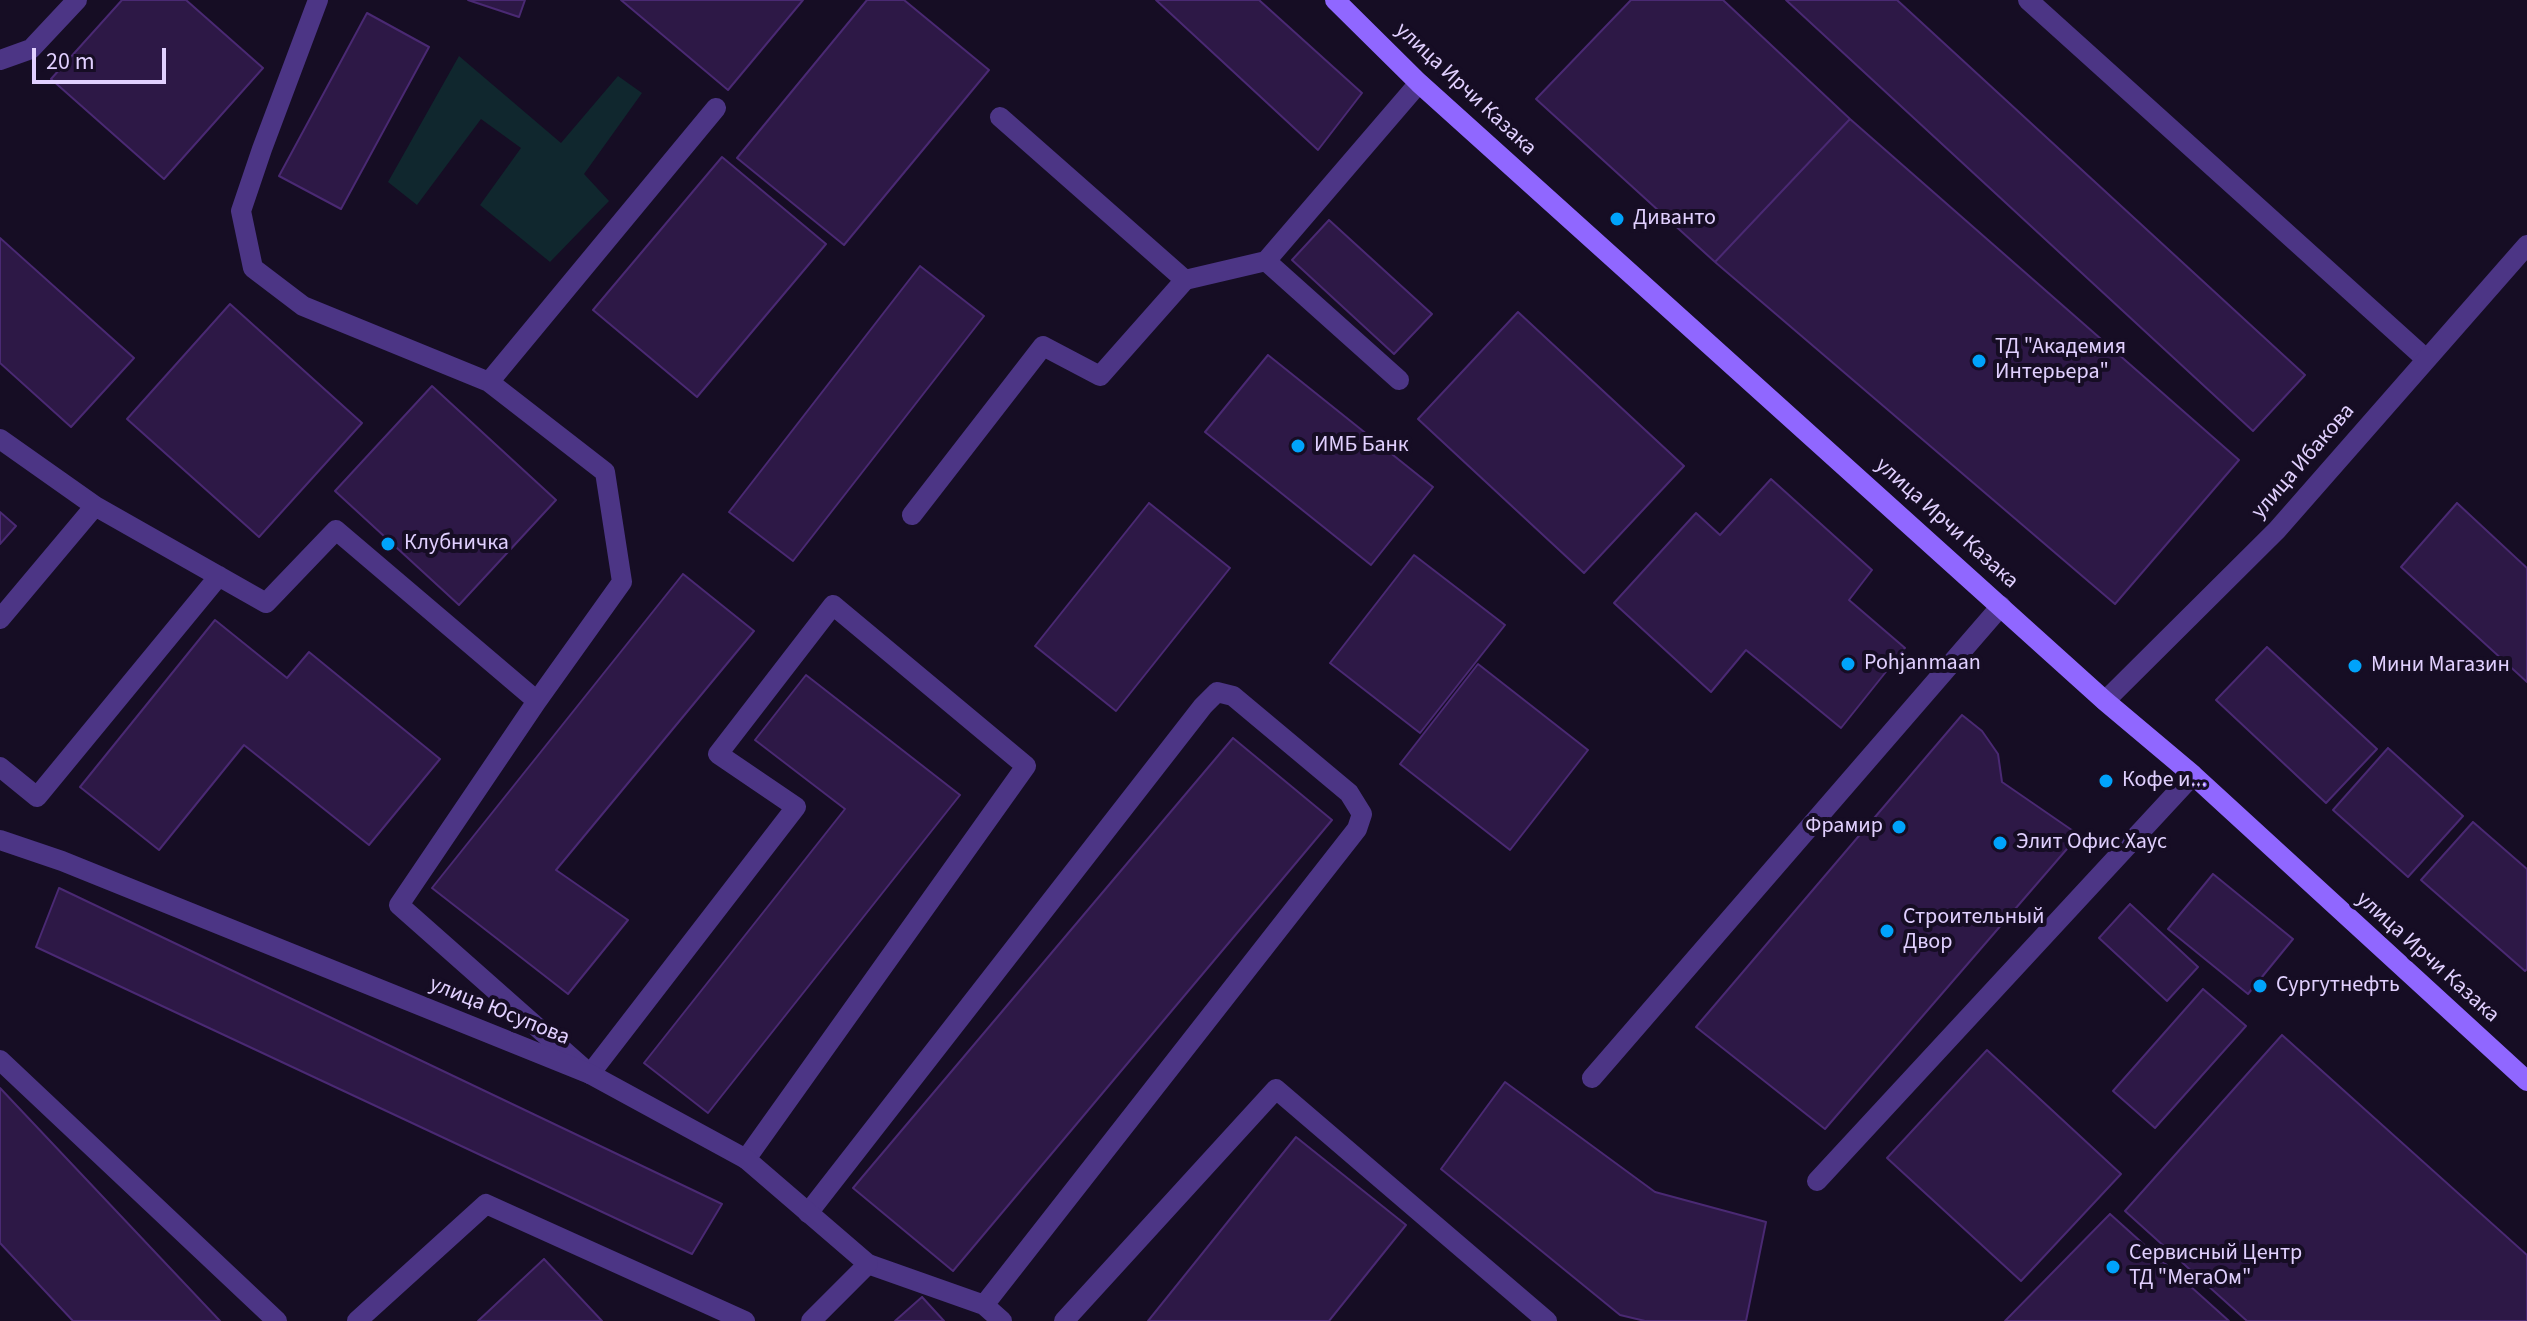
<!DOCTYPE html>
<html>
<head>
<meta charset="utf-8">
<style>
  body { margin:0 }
  #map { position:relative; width:2527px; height:1321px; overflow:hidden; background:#160d24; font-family:"Source Sans 3",sans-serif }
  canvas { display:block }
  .scale { position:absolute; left:32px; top:48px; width:134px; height:36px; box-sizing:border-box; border:4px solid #e1d0ff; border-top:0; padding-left:10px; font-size:24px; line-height:28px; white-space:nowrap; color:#e1d0ff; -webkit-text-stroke:6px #160d24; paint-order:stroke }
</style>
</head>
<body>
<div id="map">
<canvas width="2527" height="1321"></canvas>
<div class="scale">20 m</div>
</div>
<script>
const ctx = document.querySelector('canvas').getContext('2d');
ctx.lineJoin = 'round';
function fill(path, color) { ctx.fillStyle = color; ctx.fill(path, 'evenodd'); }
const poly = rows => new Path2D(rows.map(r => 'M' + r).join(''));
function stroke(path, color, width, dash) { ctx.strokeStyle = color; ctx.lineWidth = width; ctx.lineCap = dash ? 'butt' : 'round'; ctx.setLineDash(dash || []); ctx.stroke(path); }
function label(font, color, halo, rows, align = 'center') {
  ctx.font = font + ' "Source Sans 3",sans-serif'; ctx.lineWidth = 8; ctx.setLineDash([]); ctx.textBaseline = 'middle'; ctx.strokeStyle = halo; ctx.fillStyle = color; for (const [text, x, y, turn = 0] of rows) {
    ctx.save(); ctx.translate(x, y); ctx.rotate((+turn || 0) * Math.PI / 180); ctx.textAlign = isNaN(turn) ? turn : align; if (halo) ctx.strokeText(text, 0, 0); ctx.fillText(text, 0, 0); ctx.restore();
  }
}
fill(poly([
  [459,56,561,143,618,76,642,93,584,174,609,201,550,262,480,205,521,148,481,119,417,205,388,182]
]), '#10272e');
const building = poly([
  [122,0,186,0,263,68,164,179,51,79,122,0],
  [468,0,525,0,519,17,468,0],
  [621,0,803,0,728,90,621,0],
  [867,0,904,0,989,70,844,245,737,158,867,0],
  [1156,0,1259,0,1362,93,1318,150,1156,0],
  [1631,0,1723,0,1850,119,1715,262,1536,99,1631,0],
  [1786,0,1897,0,2305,375,2253,431,1786,0],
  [367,13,429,47,341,209,279,176,367,13],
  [1850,119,2239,460,2115,604,1715,262,1850,119],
  [722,157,826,244,697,397,593,310,722,157],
  [1329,220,1432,314,1394,354,1292,260,1329,220],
  [0,238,134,358,71,427,0,363,0,238],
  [920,266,984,316,793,561,729,512,920,266],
  [230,304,362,423,259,537,127,419,230,304],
  [1518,312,1684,466,1584,573,1418,419,1518,312],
  [1268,355,1433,487,1371,565,1205,432,1268,355],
  [432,386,556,500,459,605,335,491,432,386],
  [1771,479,1872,570,1849,600,1905,648,1841,728,1746,650,1711,692,1614,603,1696,513,1720,535,1771,479],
  [1149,503,1230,568,1116,711,1035,646,1149,503],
  [2457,503,2527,568,2527,682,2401,567,2457,503],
  [0,512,16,526,0,544,0,512],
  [1414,555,1505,625,1420,733,1330,663,1414,555],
  [683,574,754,631,556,870,628,920,568,994,432,888,683,574],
  [215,620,287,678,309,652,440,759,369,845,244,745,159,850,80,787,215,620],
  [2267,647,2377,749,2326,803,2216,700,2267,647],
  [1478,664,1588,750,1510,850,1400,764,1478,664],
  [806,675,960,795,708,1113,644,1063,845,809,755,740,806,675],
  [1962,715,1982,731,1998,754,2002,782,2079,835,1825,1129,1696,1027,1962,715],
  [1233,738,1332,820,953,1271,853,1188,1233,738],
  [2388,748,2463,816,2408,877,2333,810,2388,748],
  [2473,822,2527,869,2527,969,2525,971,2421,880,2473,822],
  [2213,874,2293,939,2248,994,2168,929,2213,874],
  [59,888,722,1204,692,1254,36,947,59,888],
  [2130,904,2198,967,2167,1001,2099,938,2130,904],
  [2203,989,2246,1026,2155,1128,2113,1091,2203,989],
  [2282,1035,2527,1255,2527,1321,2247,1321,2125,1211,2282,1035],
  [1987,1050,2121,1174,2021,1281,1887,1158,1987,1050],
  [1505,1082,1655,1192,1766,1222,1746,1321,1645,1321,1620,1315,1441,1169,1505,1082],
  [0,1088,220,1321,73,1321,0,1243,0,1088],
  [1296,1137,1406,1225,1329,1321,1148,1321,1296,1137],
  [2110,1214,2229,1321,2005,1321,2110,1214],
  [544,1259,602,1321,478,1321,544,1259],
  [922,1297,944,1321,895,1321,922,1297]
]);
fill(building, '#2d1846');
stroke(building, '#4a2973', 2);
stroke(poly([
  [318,0,262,149,241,211,253,268,303,306,489,382,605,472,622,582,537,701],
  [2028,0,2426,359],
  [1000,117,1185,280,1266,261,1399,380],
  [1266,261,1419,83],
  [489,382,716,108],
  [0,439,95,506],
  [912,515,1043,346,1100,376,1185,280],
  [0,619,95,506,266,603,336,530,537,701,399,905,590,1074,796,807,718,754,833,605,1026,766,746,1159],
  [0,767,37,797,219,576],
  [1592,1078,2001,606],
  [1817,1181,2193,775],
  [808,1213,1203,706,1217,692,1233,696,1349,793,1362,814,1357,829,984,1305],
  [868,1264,984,1305,1002,1321],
  [1064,1321,1276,1089,1547,1321]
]), '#4c3585', 20);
stroke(poly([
  [0,60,31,49,77,0],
  [2105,701,2277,530,2527,245],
  [0,840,62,861,590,1074,746,1159,868,1264,811,1321],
  [0,1060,277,1321],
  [357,1321,486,1204,745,1321]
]), '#4c3585', 20);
stroke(poly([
  [1335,0,1419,83,2105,701,2193,775,2527,1081]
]), '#9067ff', 20);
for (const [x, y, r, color] of [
  [1617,219,8,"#00a3fb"],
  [1979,361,8,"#00a3fb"],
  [1298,446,8,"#00a3fb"],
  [388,544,8,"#00a3fb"],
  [1848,664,8,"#00a3fb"],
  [2355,666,8,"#00a3fb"],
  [2106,781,8,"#00a3fb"],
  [1899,827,8,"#00a3fb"],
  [2000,843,8,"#00a3fb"],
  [1887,931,8,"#00a3fb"],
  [2260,986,8,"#00a3fb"],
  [2113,1267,8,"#00a3fb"]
]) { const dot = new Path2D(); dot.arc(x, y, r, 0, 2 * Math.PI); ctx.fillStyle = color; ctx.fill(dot); stroke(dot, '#160d24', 3); }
label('22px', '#e1d0ff', '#160d24', [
  ["улица Ирчи Казака",1465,90,43],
  ["улица Ибакова",2304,462,-49],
  ["улица Ирчи Казака",1946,524,42],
  ["улица Ирчи Казака",2427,958,42],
  ["улица Юсупова",499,1012,22]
]);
label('22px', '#e1d0ff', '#160d24', [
  ["Диванто",1633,219],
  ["ТД \"Академия",1995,348],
  ["Интерьера\"",1995,373],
  ["ИМБ Банк",1314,446],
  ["Клубничка",404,544],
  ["Pohjanmaan",1864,664],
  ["Мини Магазин",2371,666],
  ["Кофе и...",2122,781],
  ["Фрамир",1883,827,"right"],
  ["Элит Офис Хаус",2016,843],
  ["Строительный",1903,918],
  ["Двор",1903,943],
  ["Сургутнефть",2276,986],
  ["Сервисный Центр",2129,1254],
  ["ТД \"МегаОм\"",2129,1279]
], 'left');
</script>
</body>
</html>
